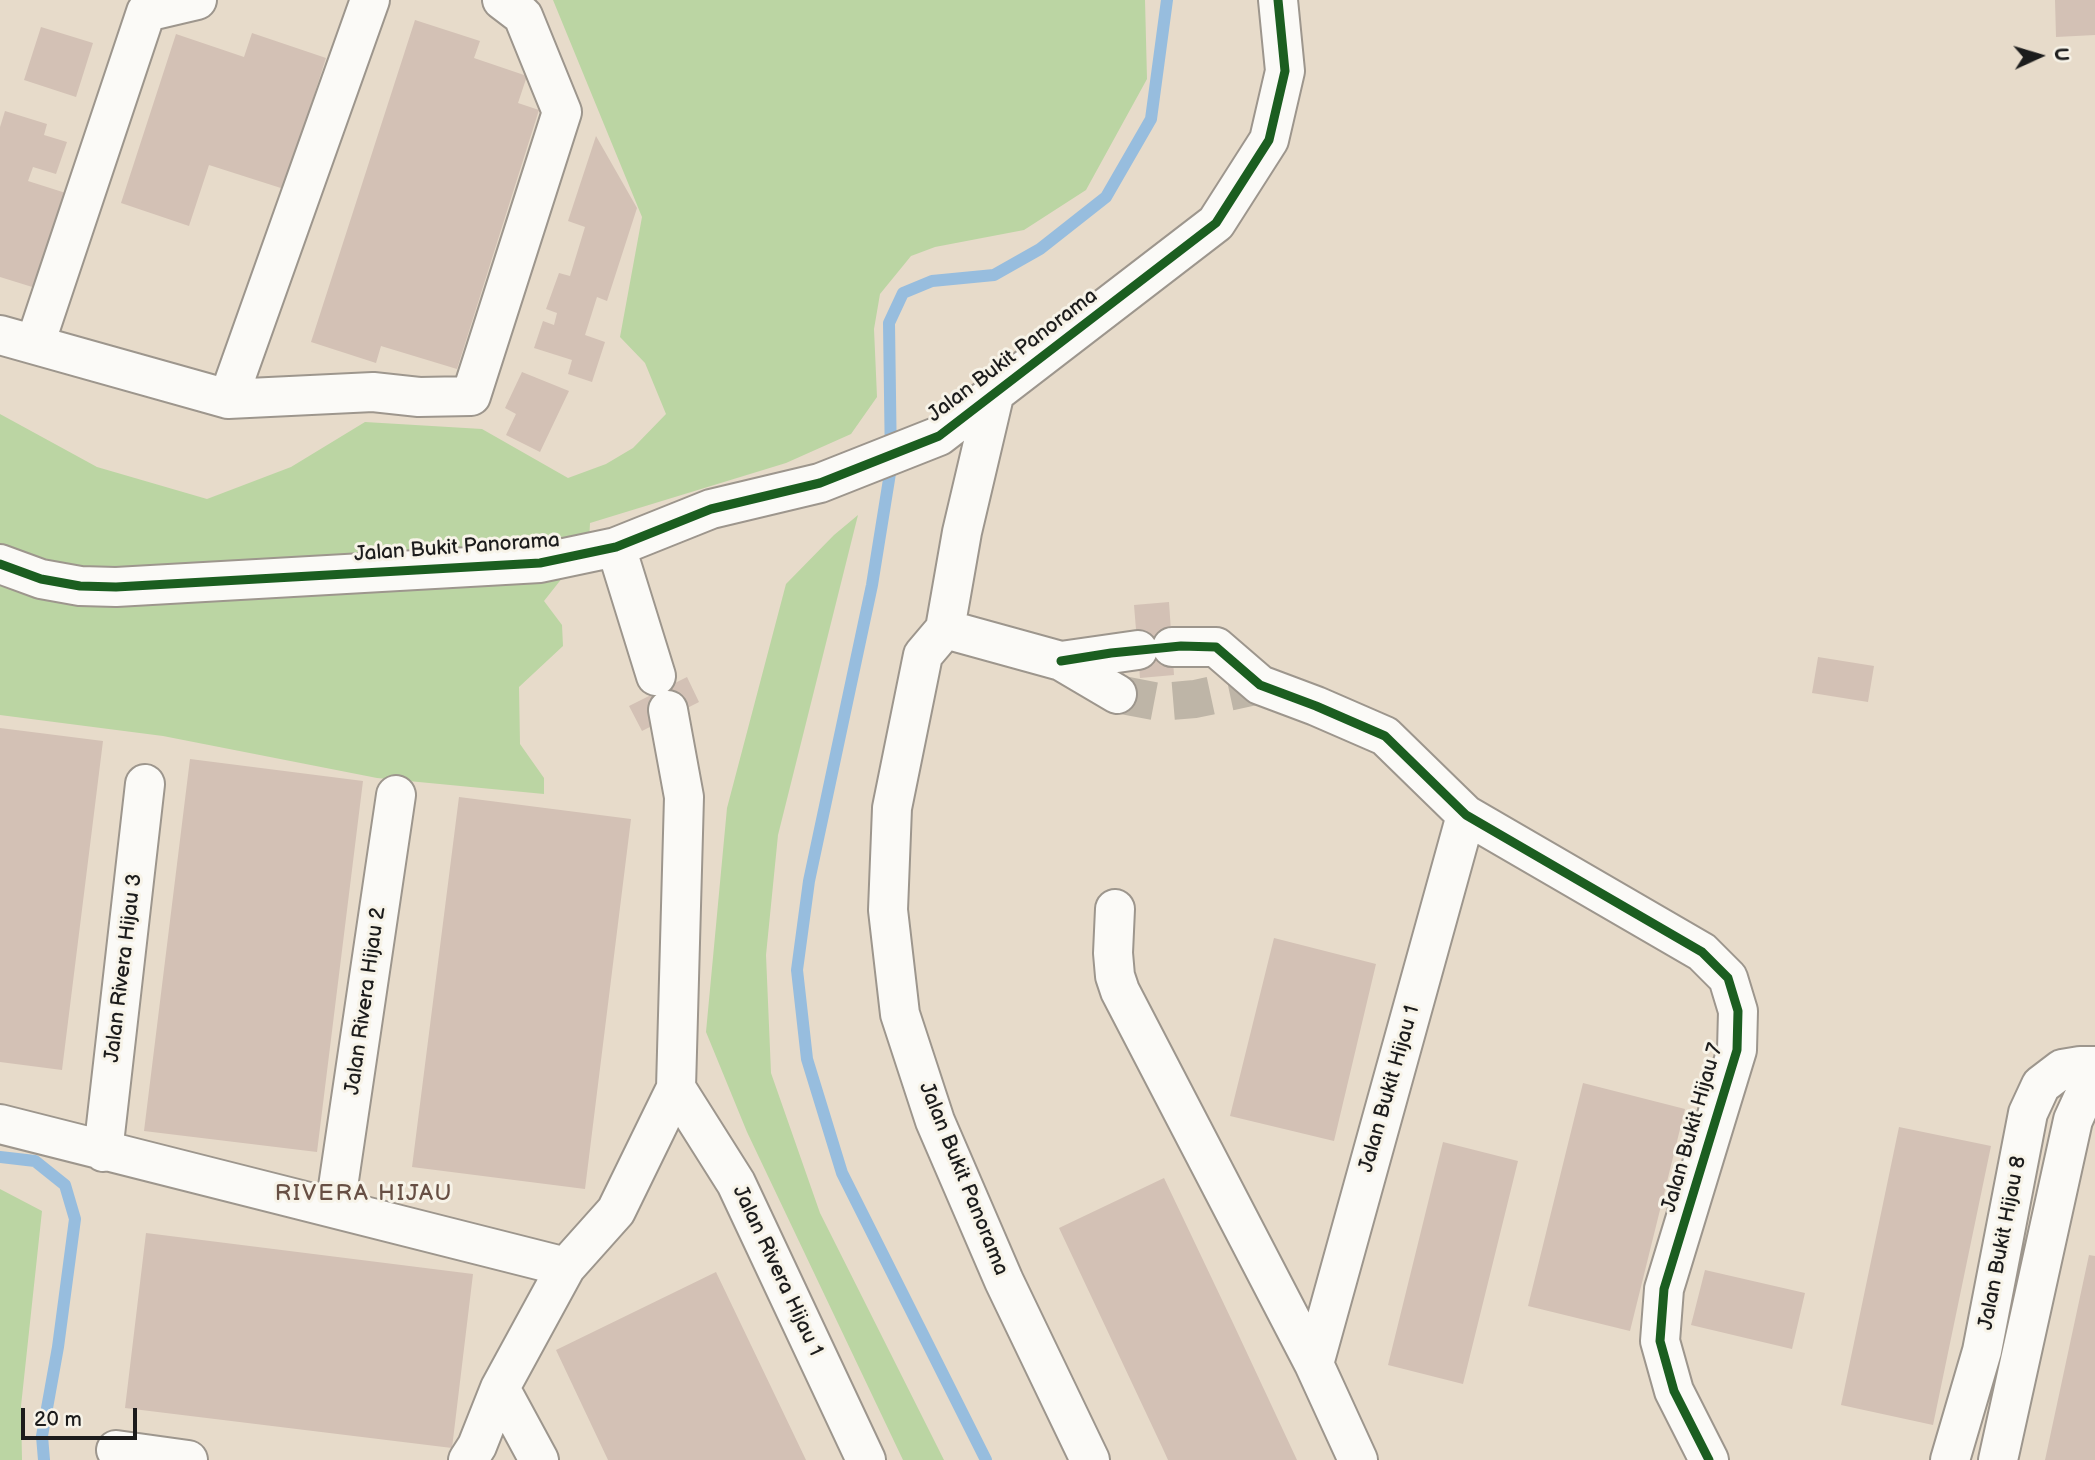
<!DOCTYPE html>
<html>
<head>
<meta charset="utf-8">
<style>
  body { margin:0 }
  #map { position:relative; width:2095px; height:1460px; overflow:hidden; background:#e7dbca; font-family:"Balsamiq Sans",sans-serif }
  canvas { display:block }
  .north { position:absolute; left:2004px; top:21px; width:70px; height:70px; -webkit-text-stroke:5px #f7f3e8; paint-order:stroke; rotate:86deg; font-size:19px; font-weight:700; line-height:28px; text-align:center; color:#1c1c1c }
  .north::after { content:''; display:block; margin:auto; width:24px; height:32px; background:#1c1c1c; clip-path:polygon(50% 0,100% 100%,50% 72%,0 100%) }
  .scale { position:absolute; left:21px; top:1408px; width:116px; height:32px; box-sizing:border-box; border:4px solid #1c1c1c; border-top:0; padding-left:9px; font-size:21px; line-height:24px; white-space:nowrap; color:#1c1c1c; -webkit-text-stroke:5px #f7f3e8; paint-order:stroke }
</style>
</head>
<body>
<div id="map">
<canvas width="2095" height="1460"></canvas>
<div class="north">U</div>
<div class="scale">20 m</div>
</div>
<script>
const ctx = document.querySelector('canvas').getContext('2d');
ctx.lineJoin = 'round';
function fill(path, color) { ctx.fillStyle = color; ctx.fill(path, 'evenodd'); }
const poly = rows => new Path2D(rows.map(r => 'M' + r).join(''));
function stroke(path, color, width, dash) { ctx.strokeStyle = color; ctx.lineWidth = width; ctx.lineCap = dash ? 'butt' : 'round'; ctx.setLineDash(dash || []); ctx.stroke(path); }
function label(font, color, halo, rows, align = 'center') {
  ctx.font = font + ' "Balsamiq Sans",sans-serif'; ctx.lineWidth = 6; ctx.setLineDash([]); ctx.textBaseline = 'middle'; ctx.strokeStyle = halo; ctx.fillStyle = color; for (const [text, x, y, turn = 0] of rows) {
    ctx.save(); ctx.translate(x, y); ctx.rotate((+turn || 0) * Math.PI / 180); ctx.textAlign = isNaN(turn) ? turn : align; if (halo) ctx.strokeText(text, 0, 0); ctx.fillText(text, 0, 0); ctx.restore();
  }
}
fill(poly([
  [553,0,1145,0,1147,79,1086,190,1024,230,935,247,911,256,880,294,874,329,877,397,851,434,786,463,590,523,589,544,544,601,562,625,563,646,519,687,520,744,544,778,544,794,377,778,163,736,0,715,0,414,97,467,207,499,291,467,365,422,482,429,568,478,606,464,633,448,666,414,645,363,620,337,642,217],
  [858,515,778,835,766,955,771,1073,820,1213,944,1460,903,1460,747,1132,706,1032,727,808,786,584,834,535],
  [0,1189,42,1211,21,1406,22,1460,0,1460]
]), '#bbd5a3');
stroke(poly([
  [0,1157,35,1161,65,1185,75,1219,58,1347,42,1436,44,1460],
  [986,1460,842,1173,807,1059,797,970,809,881,872,585,891,467,889,323,903,293,932,281,994,275,1040,249,1106,197,1151,119,1167,0]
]), '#97bdde', 12);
fill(poly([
  [2055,0,2095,0,2095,35,2056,37],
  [415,20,480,41,474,58,527,76,518,103,539,110,457,369,381,346,376,363,311,342],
  [41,27,93,43,76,97,24,80],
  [252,33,326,58,284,189,209,165,189,226,121,203,176,34,244,57],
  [5,111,47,124,44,135,67,142,56,174,33,167,28,181,72,195,42,290,0,277,0,127],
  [596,136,637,208,607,301,597,297,585,335,605,342,592,382,568,374,572,360,534,348,543,321,554,325,557,313,546,309,559,273,570,276,585,227,568,221],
  [522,372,569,391,540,452,506,435,516,414,505,408],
  [1169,602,1174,675,1140,678,1134,605],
  [1818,657,1874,666,1868,702,1812,693],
  [687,677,699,702,642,731,629,706],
  [0,728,103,741,62,1070,0,1062],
  [190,759,363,781,317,1152,144,1131],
  [459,797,631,819,585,1189,412,1167],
  [1274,938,1376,964,1334,1141,1230,1116],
  [1583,1083,1685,1109,1630,1331,1528,1306],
  [1899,1127,1991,1146,1933,1425,1841,1405],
  [1443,1142,1518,1161,1463,1384,1388,1365],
  [1164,1178,1233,1323,1297,1460,1168,1460,1163,1449,1059,1228],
  [146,1233,473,1274,452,1448,125,1408],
  [2089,1255,2095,1256,2095,1460,2045,1460],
  [1705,1270,1805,1293,1792,1349,1691,1325],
  [716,1272,806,1460,608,1460,556,1350]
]), '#d3c1b5');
stroke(poly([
  [1117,694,1159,702,1195,699,1260,685]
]), '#beb5a7', 38, [38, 19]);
const minor = poly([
  [0,335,228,399,373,392,419,397,471,396,562,112,523,16,502,0],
  [35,344,146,12,197,0],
  [994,396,962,532,945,629,923,655,892,808,888,910,900,1014,935,1121,1004,1281,1090,1460],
  [228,399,370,0],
  [616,547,656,676],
  [0,564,41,579,80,586,116,587,540,563,616,547,711,509,820,483,939,436,1216,223,1269,140,1285,71,1278,0],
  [945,629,1061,661,1117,694],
  [1172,647,1216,647,1260,685,1316,706,1385,736,1466,815,1702,952,1728,978,1738,1011,1737,1050,1664,1289,1660,1341,1674,1391,1709,1460],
  [1061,661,1138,650],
  [668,710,684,797,676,1088,736,1183,866,1460],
  [1115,909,1113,953,1115,976,1120,991,1314,1364,1358,1460],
  [0,1124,566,1267],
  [103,1152,145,784],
  [335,1207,396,795],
  [1314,1364,1466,815],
  [500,1388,539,1460],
  [116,1450,188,1460],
  [468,1460,477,1446,500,1388,566,1267,616,1211,676,1088],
  [1950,1460,1982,1351,2028,1113,2041,1085,2062,1069,2080,1066,2095,1066],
  [1998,1460,2073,1120,2084,1096,2095,1080]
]);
stroke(minor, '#9d968d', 42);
stroke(minor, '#fbfaf7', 38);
stroke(poly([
  [0,564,41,579,80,586,116,587,540,563,616,547,711,509,820,483,939,436,1216,223,1269,140,1285,71,1278,0],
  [1061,661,1111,653,1181,646,1216,647,1260,685,1316,706,1385,736,1466,815,1702,952,1728,978,1738,1011,1737,1050,1664,1289,1660,1341,1674,1391,1709,1460]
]), '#1b5e20', 9);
label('21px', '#1c1c1c', '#f7f3e8', [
  ["Jalan Bukit Panorama",1013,356,-37],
  ["Jalan Bukit Panorama",457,548,-4],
  ["Jalan Rivera Hijau 3",124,968,-83],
  ["Jalan Rivera Hijau 2",366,1001,-82],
  ["Jalan Bukit Hijau 1",1390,1089,-74],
  ["Jalan Bukit Hijau 7",1693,1128,-74],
  ["Jalan Bukit Panorama",963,1179,68],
  ["Jalan Bukit Hijau 8",2003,1243,-79],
  ["Jalan Rivera Hijau 1",777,1271,65]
]);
ctx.letterSpacing = '2px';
label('23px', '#674f44', '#f7f3e8', [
  ["RIVERA HIJAU",364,1194]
]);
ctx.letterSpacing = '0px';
</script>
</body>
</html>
